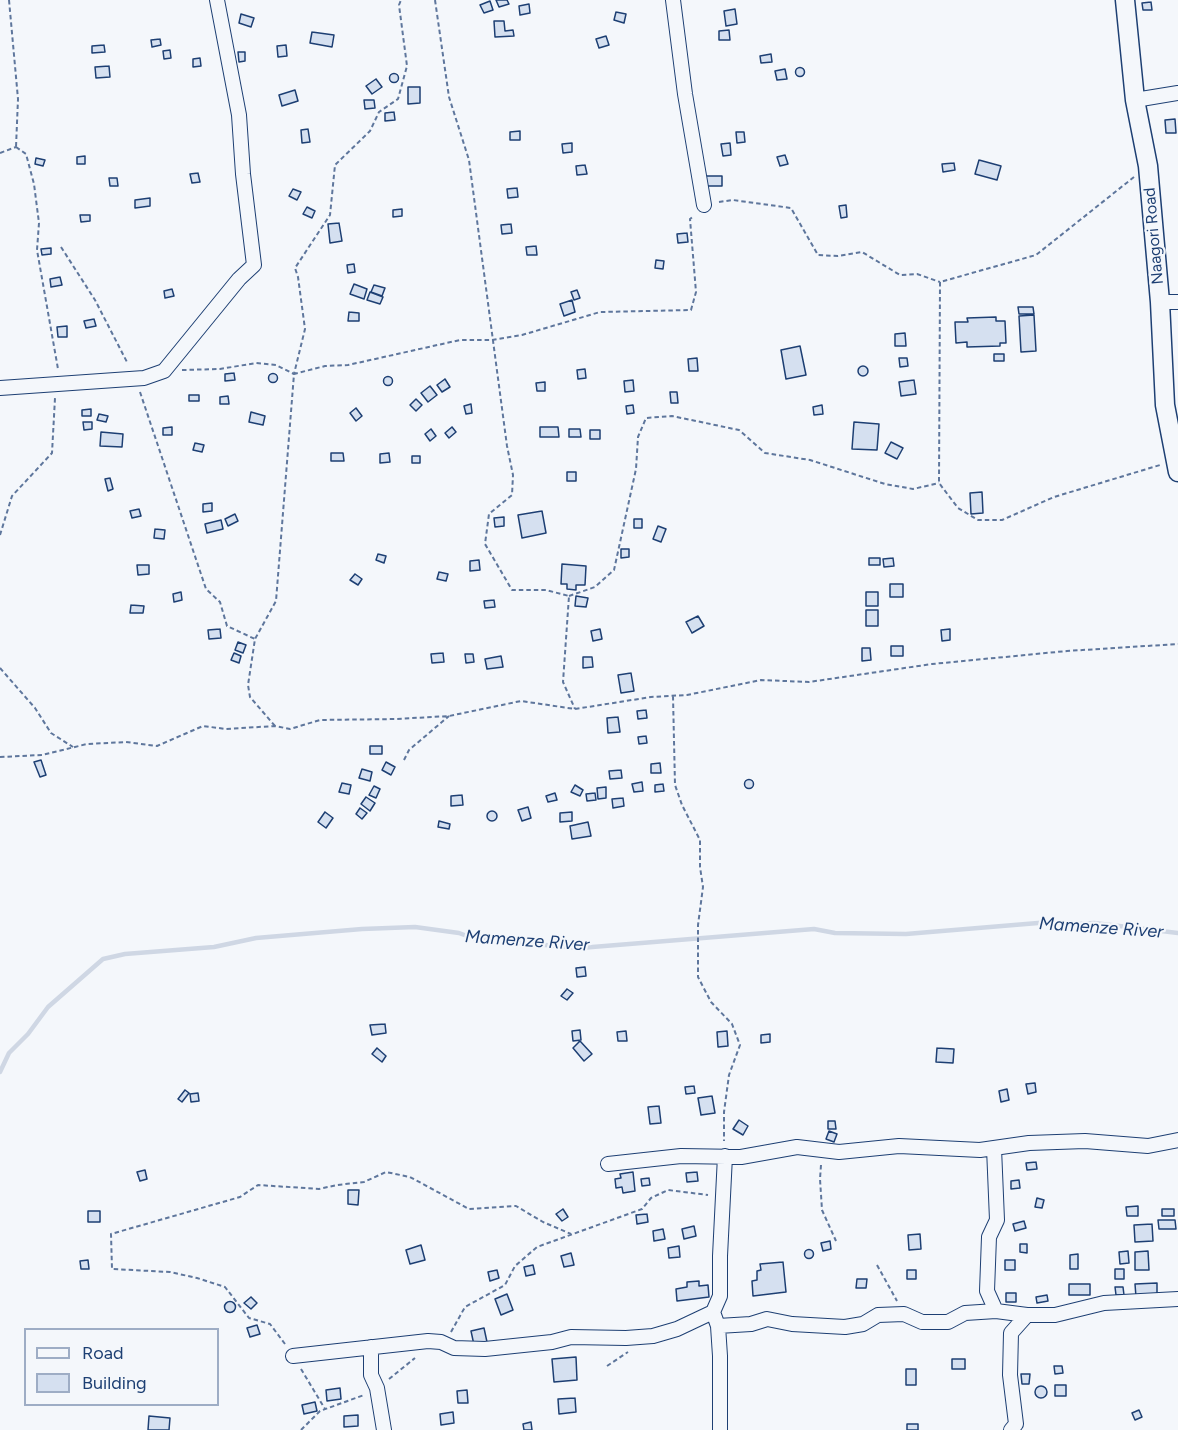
<!DOCTYPE html>
<html>
<head>
<meta charset="utf-8">
<style>
  body { margin:0 }
  #map { position:relative; width:1178px; height:1430px; overflow:hidden; background:#f4f7fb; font-family:Figtree,sans-serif }
  canvas { display:block }
  .legend { position:absolute; left:24px; top:1328px; width:195px; height:78px; box-sizing:border-box; background:#f4f7fb; border:2px solid #9eadc5; margin:0; padding:8px 10px; list-style:none; font-size:18px; color:#1d3f73 }
  .legend li { display:flex; align-items:center; gap:12px; height:30px }
  .legend b { width:30px; border:2px solid #9eadc5 }
</style>
</head>
<body>
<div id="map">
<canvas width="1178" height="1430"></canvas>
<ul class="legend">
<li><b style="height:8px;background:#f4f7fb"></b>Road</li>
<li><b style="height:16px;background:#d5e0f0"></b>Building</li>
</ul>
</div>
<script>
const ctx = document.querySelector('canvas').getContext('2d');
ctx.lineJoin = 'round';
const poly = rows => new Path2D(rows.map(r => 'M' + r).join(''));
function stroke(path, color, width, dash) { ctx.strokeStyle = color; ctx.lineWidth = width; ctx.lineCap = dash ? 'butt' : 'round'; ctx.setLineDash(dash || []); ctx.stroke(path); }
function fill(path, color) { ctx.fillStyle = color; ctx.fill(path, 'evenodd'); }
function label(font, color, halo, rows, align = 'center') {
  ctx.font = font + ' Figtree,sans-serif'; ctx.lineWidth = 4.5; ctx.setLineDash([]); ctx.textBaseline = 'middle'; ctx.strokeStyle = halo; ctx.fillStyle = color; for (const [text, x, y, turn = 0] of rows) {
    ctx.save(); ctx.translate(x, y); ctx.rotate((+turn || 0) * Math.PI / 180); ctx.textAlign = isNaN(turn) ? turn : align; if (halo) ctx.strokeText(text, 0, 0); ctx.fillText(text, 0, 0); ctx.restore();
  }
}
stroke(poly([
  [0,1072,9,1053,28,1034,48,1007,103,959,125,954,214,947,256,938,362,929,415,927,459,933,475,939,580,948,814,929,835,933,906,934,1050,922,1078,924,1094,923,1178,933]
]), '#cfd7e4', 4.5);
const building = poly([
  [496,0,507,0,509,4,499,7,496,0],
  [490,1,493,10,484,13,480,5,490,1],
  [1151,2,1152,10,1143,10,1142,3,1151,2],
  [529,4,530,13,520,15,519,6,529,4],
  [735,9,737,24,726,26,724,11,735,9],
  [616,12,626,14,624,23,614,20,616,12],
  [241,14,254,18,251,27,239,23,241,14],
  [494,21,504,21,505,31,513,30,514,36,495,37,494,21],
  [729,30,730,40,719,40,719,31,729,30],
  [312,32,334,35,332,47,310,43,312,32],
  [606,36,609,45,599,48,596,39,606,36],
  [160,39,161,45,152,47,151,40,160,39],
  [104,45,105,52,92,53,92,46,104,45],
  [286,45,287,56,278,57,277,46,286,45],
  [170,50,171,58,164,59,163,51,170,50],
  [238,52,245,52,245,61,239,62,238,52],
  [771,54,772,62,761,63,760,56,771,54],
  [200,58,201,66,193,67,193,59,200,58],
  [109,66,110,77,96,78,95,67,109,66],
  '795.5 72a4.5 4.5 0 1 1 9 0a4.5 4.5 0 1 1-9 0Z',
  [785,69,787,79,777,80,775,71,785,69],
  '389.5 78a4.5 4.5 0 1 1 9 0a4.5 4.5 0 1 1-9 0Z',
  [376,79,382,87,372,94,366,86,376,79],
  [408,87,420,87,420,103,408,104,408,87],
  [295,90,298,101,282,106,279,95,295,90],
  [364,100,374,100,375,108,365,109,364,100],
  [394,112,395,120,385,121,385,113,394,112],
  [1175,119,1176,133,1166,133,1165,120,1175,119],
  [308,129,310,142,302,143,301,130,308,129],
  [520,131,520,140,510,140,510,132,520,131],
  [736,132,744,132,745,142,737,143,736,132],
  [572,143,572,152,563,153,562,144,572,143],
  [730,143,731,155,723,156,721,144,730,143],
  [785,155,788,164,780,166,777,157,785,155],
  [85,156,85,164,77,164,77,157,85,156],
  [36,158,45,160,43,166,35,164,36,158],
  [979,160,1001,166,997,180,975,174,979,160],
  [954,163,955,170,943,172,942,164,954,163],
  [585,165,587,174,577,175,576,166,585,165],
  [198,173,200,182,192,183,190,174,198,173],
  [704,176,722,176,722,186,704,186,704,176],
  [109,178,117,178,118,186,110,186,109,178],
  [517,188,518,197,508,198,507,189,517,188],
  [293,189,301,192,297,200,289,196,293,189],
  [150,198,150,206,135,208,135,200,150,198],
  [846,205,847,217,841,218,839,206,846,205],
  [307,207,315,211,312,218,303,214,307,207],
  [402,209,402,216,393,217,393,210,402,209],
  [80,215,90,215,90,221,81,222,80,215],
  [339,223,342,241,330,243,328,224,339,223],
  [511,224,512,233,502,234,501,225,511,224],
  [687,233,688,242,678,243,677,234,687,233],
  [536,246,537,255,527,255,526,247,536,246],
  [51,248,51,254,42,255,41,249,51,248],
  [656,260,664,261,663,269,655,268,656,260],
  [354,264,355,272,348,273,347,265,354,264],
  [60,277,62,285,51,287,50,279,60,277],
  [354,284,367,289,364,299,350,294,354,284],
  [374,285,385,288,382,296,371,292,374,285],
  [172,289,174,296,165,298,164,291,172,289],
  [577,290,580,298,574,300,571,292,577,290],
  [370,292,383,297,380,304,367,300,370,292],
  [572,300,575,312,564,316,560,304,572,300],
  [1018,307,1033,307,1034,314,1019,314,1018,307],
  [349,312,359,313,359,321,348,321,349,312],
  [1034,315,1036,351,1021,352,1019,316,1034,315],
  [996,317,996,321,1005,321,1006,343,1000,343,1000,346,967,347,967,342,956,343,955,322,968,322,967,318,996,317],
  [94,319,96,326,86,328,84,321,94,319],
  [67,326,67,337,58,337,57,327,67,326],
  [905,333,906,346,895,346,895,334,905,333],
  [800,346,806,375,786,379,781,350,800,346],
  [994,354,1004,354,1004,361,994,361,994,354],
  [697,358,698,371,689,371,688,359,697,358],
  [899,358,907,358,908,366,900,367,899,358],
  '858 371a5 5 0 1 1 10 0a5 5 0 1 1-10 0Z',
  [585,369,586,378,578,379,577,370,585,369],
  [234,373,235,380,225,381,225,374,234,373],
  '268.5 378a4.5 4.5 0 1 1 9 0a4.5 4.5 0 1 1-9 0Z',
  '383.5 381a4.5 4.5 0 1 1 9 0a4.5 4.5 0 1 1-9 0Z',
  [445,379,450,387,442,392,437,385,445,379],
  [633,380,634,391,625,392,624,381,633,380],
  [914,380,916,394,901,396,899,382,914,380],
  [545,382,545,391,537,391,536,383,545,382],
  [430,386,437,395,428,402,421,393,430,386],
  [670,392,677,392,678,403,671,403,670,392],
  [189,395,199,395,199,401,189,401,189,395],
  [228,396,229,404,220,404,220,397,228,396],
  [416,399,422,405,416,411,410,405,416,399],
  [471,404,472,413,466,414,464,406,471,404],
  [633,405,634,413,627,414,626,406,633,405],
  [822,405,823,414,814,415,813,407,822,405],
  [356,408,362,416,356,421,350,413,356,408],
  [91,409,91,416,82,416,82,410,91,409],
  [251,412,265,416,263,425,249,422,251,412],
  [99,414,108,416,106,422,97,420,99,414],
  [83,422,92,422,92,429,84,430,83,422],
  [854,422,879,424,877,450,852,449,854,422],
  [172,427,172,435,163,435,163,428,172,427],
  [452,427,456,432,449,438,445,433,452,427],
  [540,427,558,427,559,437,540,437,540,427],
  [431,429,436,436,430,441,425,434,431,429],
  [569,429,580,429,581,437,569,437,569,429],
  [590,430,600,430,600,439,590,439,590,430],
  [101,432,123,434,122,447,100,446,101,432],
  [891,442,903,448,897,459,885,453,891,442],
  [195,443,204,445,202,452,193,450,195,443],
  [331,453,343,453,344,461,331,461,331,453],
  [389,453,390,462,380,463,380,454,389,453],
  [412,456,420,456,420,463,412,463,412,456],
  [567,472,576,472,576,481,567,481,567,472],
  [110,478,113,489,108,491,105,479,110,478],
  [982,492,983,513,971,514,970,493,982,492],
  [212,503,212,511,203,512,203,504,212,503],
  [139,509,141,516,132,518,130,511,139,509],
  [542,511,546,533,522,538,518,515,542,511],
  [235,514,238,521,228,526,225,519,235,514],
  [504,517,504,526,495,527,494,518,504,517],
  [634,519,642,519,642,528,634,528,634,519],
  [221,520,223,529,207,533,205,524,221,520],
  [658,526,666,529,661,542,653,539,658,526],
  [155,529,165,530,164,539,154,538,155,529],
  [621,549,629,549,629,557,621,558,621,549],
  [378,554,386,556,384,563,376,560,378,554],
  [869,558,880,558,880,565,869,565,869,558],
  [893,558,894,566,884,567,883,559,893,558],
  [479,560,480,570,470,571,470,561,479,560],
  [562,564,586,566,585,585,576,585,576,590,567,589,567,584,561,584,562,564],
  [137,565,149,565,149,574,138,575,137,565],
  [439,572,448,574,446,581,437,579,439,572],
  [355,574,362,579,358,585,350,580,355,574],
  [890,584,903,584,903,597,890,597,890,584],
  [181,592,182,600,174,602,173,594,181,592],
  [866,592,878,592,878,606,866,606,866,592],
  [576,596,588,598,586,607,575,606,576,596],
  [494,600,495,607,485,608,484,601,494,600],
  [131,605,144,606,143,613,130,613,131,605],
  [866,610,878,610,878,626,866,626,866,610],
  [698,616,704,626,692,633,686,622,698,616],
  [220,629,221,638,209,639,208,630,220,629],
  [600,629,602,639,593,641,591,631,600,629],
  [950,629,950,640,942,641,941,630,950,629],
  [238,642,246,645,243,653,235,650,238,642],
  [891,646,903,646,903,656,891,656,891,646],
  [862,648,870,648,871,660,862,661,862,648],
  [234,653,241,656,239,663,231,660,234,653],
  [443,653,444,662,432,663,431,654,443,653],
  [465,654,473,654,474,662,466,663,465,654],
  [501,656,503,667,487,669,485,659,501,656],
  [583,657,592,657,593,667,583,668,583,657],
  [631,673,634,691,621,693,618,675,631,673],
  [646,710,647,718,638,719,637,711,646,710],
  [618,717,620,732,608,733,607,718,618,717],
  [646,736,647,743,639,744,638,737,646,736],
  [370,746,382,746,382,754,370,754,370,746],
  [41,760,46,775,40,777,34,762,41,760],
  [386,762,395,767,391,775,382,770,386,762],
  [660,763,661,773,651,773,651,764,660,763],
  [362,769,372,772,370,781,359,778,362,769],
  [621,770,622,778,610,779,609,771,621,770],
  '744.5 784a4.5 4.5 0 1 1 9 0a4.5 4.5 0 1 1-9 0Z',
  [642,782,643,791,634,792,632,784,642,782],
  [342,783,351,785,349,794,339,792,342,783],
  [663,784,664,791,655,792,655,785,663,784],
  [575,785,583,790,580,796,571,792,575,785],
  [374,786,380,789,376,798,369,795,374,786],
  [606,787,606,798,598,799,597,788,606,787],
  [555,793,557,800,548,802,546,796,555,793],
  [595,793,596,800,587,801,586,794,595,793],
  [462,795,463,805,451,806,451,796,462,795],
  [366,797,375,803,370,811,361,804,366,797],
  [623,798,624,806,613,808,612,799,623,798],
  [528,807,531,818,522,821,518,810,528,807],
  [360,808,367,813,362,819,356,814,360,808],
  '487 816a5 5 0 1 1 10 0a5 5 0 1 1-10 0Z',
  [325,812,333,818,326,828,318,822,325,812],
  [572,812,572,821,560,822,560,813,572,812],
  [439,821,450,824,449,829,438,827,439,821],
  [588,822,591,836,572,839,570,826,588,822],
  [585,967,586,976,577,977,576,968,585,967],
  [567,989,573,993,567,1000,561,996,567,989],
  [385,1024,386,1033,372,1035,370,1025,385,1024],
  [580,1030,581,1040,573,1041,572,1031,580,1030],
  [626,1031,627,1041,618,1041,617,1032,626,1031],
  [727,1031,728,1046,718,1047,717,1032,727,1031],
  [770,1034,770,1042,761,1043,761,1035,770,1034],
  [580,1041,592,1054,584,1061,573,1048,580,1041],
  [377,1048,386,1056,382,1062,372,1054,377,1048],
  [937,1048,954,1049,953,1063,936,1062,937,1048],
  [1035,1083,1036,1092,1028,1094,1026,1084,1035,1083],
  [694,1086,695,1093,686,1094,685,1087,694,1086],
  [1007,1089,1009,1100,1001,1102,999,1091,1007,1089],
  [185,1090,189,1093,182,1102,178,1099,185,1090],
  [198,1093,199,1101,191,1102,190,1094,198,1093],
  [712,1096,715,1113,701,1115,698,1098,712,1096],
  [659,1106,661,1123,650,1124,648,1107,659,1106],
  [739,1120,748,1126,743,1135,733,1129,739,1120],
  [828,1121,835,1121,836,1129,828,1129,828,1121],
  [829,1131,837,1134,834,1142,826,1139,829,1131],
  [1036,1162,1037,1169,1027,1170,1026,1163,1036,1162],
  [145,1170,147,1179,140,1181,137,1172,145,1170],
  [633,1172,635,1191,623,1193,622,1187,616,1188,615,1179,621,1178,620,1174,633,1172],
  [697,1172,698,1181,687,1182,686,1173,697,1172],
  [649,1178,650,1185,642,1186,641,1179,649,1178],
  [1019,1180,1020,1188,1011,1189,1011,1181,1019,1180],
  [348,1190,359,1190,358,1205,348,1204,348,1190],
  [1037,1198,1044,1200,1042,1208,1035,1207,1037,1198],
  [1138,1206,1138,1216,1127,1216,1126,1207,1138,1206],
  [563,1209,568,1217,562,1221,556,1214,563,1209],
  [1162,1209,1174,1209,1174,1216,1162,1216,1162,1209],
  [88,1211,100,1211,100,1222,88,1222,88,1211],
  [647,1214,648,1222,637,1224,636,1215,647,1214],
  [1158,1220,1175,1220,1176,1229,1159,1229,1158,1220],
  [1024,1221,1026,1228,1015,1231,1013,1224,1024,1221],
  [1152,1224,1153,1241,1135,1242,1134,1225,1152,1224],
  [694,1226,696,1236,684,1239,682,1229,694,1226],
  [663,1229,665,1239,654,1241,653,1231,663,1229],
  [920,1234,921,1249,909,1250,908,1235,920,1234],
  [830,1241,831,1249,823,1251,821,1243,830,1241],
  [1020,1244,1027,1244,1027,1253,1020,1252,1020,1244],
  [421,1245,425,1260,410,1264,406,1250,421,1245],
  [679,1246,680,1257,669,1258,668,1248,679,1246],
  '804.5 1254a4.5 4.5 0 1 1 9 0a4.5 4.5 0 1 1-9 0Z',
  [1128,1251,1129,1263,1120,1264,1119,1252,1128,1251],
  [1148,1251,1149,1270,1135,1270,1135,1252,1148,1251],
  [571,1253,574,1265,564,1267,561,1256,571,1253],
  [1078,1254,1078,1269,1070,1269,1070,1255,1078,1254],
  [88,1260,89,1269,81,1269,80,1261,88,1260],
  [1005,1260,1015,1260,1015,1270,1005,1270,1005,1260],
  [783,1262,786,1292,753,1296,752,1281,757,1280,757,1271,761,1270,760,1264,783,1262],
  [533,1265,535,1274,526,1276,524,1267,533,1265],
  [1115,1269,1124,1269,1124,1279,1115,1279,1115,1269],
  [497,1270,499,1278,490,1281,488,1272,497,1270],
  [907,1270,916,1270,916,1279,907,1279,907,1270],
  [857,1279,867,1279,866,1288,856,1288,857,1279],
  [699,1281,699,1286,708,1285,709,1297,677,1301,676,1289,687,1287,687,1282,699,1281],
  [1157,1283,1157,1296,1136,1297,1135,1284,1157,1283],
  [1069,1284,1090,1284,1090,1295,1069,1295,1069,1284],
  [1115,1287,1123,1287,1124,1295,1116,1295,1115,1287],
  [1006,1293,1016,1293,1016,1302,1006,1302,1006,1293],
  [507,1294,513,1310,501,1315,495,1299,507,1294],
  [1047,1295,1048,1301,1037,1303,1036,1297,1047,1295],
  [251,1297,257,1303,251,1309,244,1303,251,1297],
  '224.5 1307a5.5 5.5 0 1 1 11 0a5.5 5.5 0 1 1-11 0Z',
  [257,1325,260,1334,250,1337,247,1328,257,1325],
  [484,1328,487,1342,474,1345,471,1331,484,1328],
  [576,1357,577,1380,554,1382,552,1359,576,1357],
  [952,1359,965,1359,965,1369,952,1369,952,1359],
  [1054,1366,1062,1366,1063,1373,1055,1374,1054,1366],
  [906,1369,916,1369,916,1385,906,1385,906,1369],
  [1021,1374,1030,1374,1029,1384,1022,1384,1021,1374],
  [1055,1385,1066,1385,1066,1396,1055,1396,1055,1385],
  '1035 1392a6 6 0 1 1 12 0a6 6 0 1 1-12 0Z',
  [340,1388,341,1399,327,1401,326,1390,340,1388],
  [467,1390,468,1403,458,1403,457,1391,467,1390],
  [575,1398,576,1412,559,1414,558,1399,575,1398],
  [315,1402,317,1411,304,1414,302,1405,315,1402],
  [1139,1410,1142,1417,1135,1420,1132,1413,1139,1410],
  [453,1412,454,1423,441,1425,440,1414,453,1412],
  [358,1415,358,1426,344,1427,344,1416,358,1415],
  [149,1416,170,1418,169,1430,148,1430,149,1416],
  [531,1422,532,1430,524,1430,523,1424,531,1422],
  [907,1424,918,1424,918,1430,907,1430,907,1424]
]);
fill(building, '#d5e0f0');
stroke(building, '#1d3f73', 1.5);
const street = poly([
  [673,0,685,94,704,205],
  [1135,100,1178,93],
  [1160,302,1178,302],
  [0,388,144,378,164,371,239,279,254,265,243,174,239,115,217,0],
  [994,1148,997,1220,989,1237,987,1291,996,1311,1027,1315,1055,1315,1104,1303,1178,1299],
  [725,1156,720,1256,720,1296,713,1312,718,1326,751,1324,767,1319,792,1324,845,1327,863,1324,878,1315,904,1314,922,1322,948,1322,965,1313,996,1311],
  [608,1164,681,1156,741,1157,797,1147,839,1152,899,1146,980,1150,1029,1143,1085,1141,1148,1146,1178,1140],
  [718,1326,720,1356,720,1430],
  [371,1347,371,1375,377,1388,384,1430],
  [293,1356,428,1341,441,1342,454,1348,485,1349,552,1342,571,1337,626,1338,653,1336,677,1329,713,1312],
  [1011,1430,1016,1424,1010,1375,1011,1333,1027,1315]
]);
const secondary = poly([
  [1125,0,1135,100,1148,166,1160,302,1165,405,1178,472]
]);
stroke(street, '#1d3f73', 16);
stroke(secondary, '#1d3f73', 21);
stroke(poly([
  [9,0,18,99,16,147],
  [435,0,449,97,469,160,507,446,513,475,512,495,489,514,485,544,512,590,546,590,569,596,563,682,575,709],
  [16,147,26,154,34,184,39,223,37,250,58,369],
  [0,153,16,147],
  [1134,177,1036,255,940,282,939,483,958,508,978,520,1002,520,1054,497,1160,465],
  [719,202,733,200,791,208,818,255,838,256,862,252,900,275,917,274,940,282],
  [61,247,95,300,128,364],
  [182,370,220,369,256,363,276,365,294,374,305,329,298,277,295,268,330,215,335,165,370,131,379,112,398,99,407,66,399,5,401,0],
  [140,392,206,589,220,602,227,626,255,639],
  [0,535,12,496,52,453,55,398],
  [569,596,595,587,614,570,636,469,638,437,646,418,672,416,739,430,765,453,810,460,885,484,913,489,939,483],
  [0,668,35,708,51,733,73,747],
  [673,696,675,785,682,805,700,840,700,867,703,887,698,925,698,977,711,1002,732,1024,740,1045,729,1075,724,1112,724,1141],
  [275,726,250,697,248,685,255,639,276,601,294,374,325,366,348,365,460,340,492,340,522,335,600,312,691,310,696,292,690,219,694,216],
  [0,757,42,755,87,744,126,742,157,746,203,726,226,729,275,726,290,729,320,720,397,719,449,716,521,701,575,709,651,697,687,695,761,680,809,682,932,664,1067,651,1178,644],
  [404,760,409,750,449,716],
  [821,1165,820,1179,822,1210,836,1241],
  [877,1265,897,1301],
  [451,1332,465,1307,505,1285,515,1266,537,1247,642,1209,651,1198,668,1190,708,1195],
  [285,1344,270,1324,249,1318,225,1287,197,1278,170,1272,112,1269,111,1234,240,1197,258,1185,319,1189,337,1185,364,1182,386,1172,410,1177,469,1209,516,1206,543,1222,571,1234],
  [607,1366,628,1352],
  [301,1369,325,1409],
  [389,1379,415,1358],
  [301,1430,320,1411,364,1395]
]), '#5e769c', 2, [4.5, 3]);
stroke(street, '#f4f7fb', 14);
stroke(secondary, '#f4f7fb', 18);
label('16px', '#1d3f73', '#f4f7fb', [
  ["Naagori Road",1154,236,-95]
]);
label('italic 18px', '#1d3f73', '#f4f7fb', [
  ["Mamenze River",1101,928,4],
  ["Mamenze River",527,941,4]
]);
</script>
</body>
</html>
